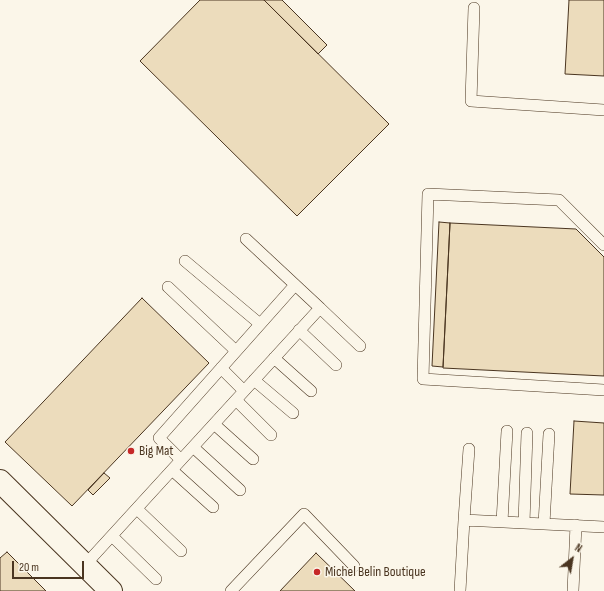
<!DOCTYPE html>
<html>
<head>
<meta charset="utf-8">
<style>
  body { margin:0 }
  #map { position:relative; width:604px; height:591px; overflow:hidden; background:#fbf6e9; font-family:"Sofia Sans Condensed",sans-serif }
  canvas { display:block }
  .north { position:absolute; left:552px; top:539px; width:40px; height:40px; -webkit-text-stroke:3px #fbf6e9; paint-order:stroke; rotate:31deg; font-size:11px; font-weight:700; line-height:16px; text-align:center; color:#4a3520 }
  .north::after { content:''; display:block; margin:auto; width:14px; height:18px; background:#4a3520; clip-path:polygon(50% 0,100% 100%,50% 72%,0 100%) }
  .scale { position:absolute; left:12px; top:561px; width:72px; height:18px; box-sizing:border-box; border:2px solid #4a3520; border-top:0; padding-left:5px; font-size:12px; line-height:14px; white-space:nowrap; color:#4a3520; -webkit-text-stroke:3px #fbf6e9; paint-order:stroke }
</style>
</head>
<body>
<div id="map">
<canvas width="604" height="591"></canvas>
<div class="north">N</div>
<div class="scale">20 m</div>
</div>
<script>
const ctx = document.querySelector('canvas').getContext('2d');
ctx.lineJoin = 'round';
function fill(path, color) { ctx.fillStyle = color; ctx.fill(path, 'evenodd'); }
const poly = rows => new Path2D(rows.map(r => 'M' + r).join(''));
function stroke(path, color, width, dash) { ctx.strokeStyle = color; ctx.lineWidth = width; ctx.lineCap = dash ? 'butt' : 'round'; ctx.setLineDash(dash || []); ctx.stroke(path); }
function label(font, color, halo, rows, align = 'center') {
  ctx.font = font + ' "Sofia Sans Condensed",sans-serif'; ctx.lineWidth = 3; ctx.setLineDash([]); ctx.textBaseline = 'middle'; ctx.strokeStyle = halo; ctx.fillStyle = color; for (const [text, x, y, turn = 0] of rows) {
    ctx.save(); ctx.translate(x, y); ctx.rotate((+turn || 0) * Math.PI / 180); ctx.textAlign = isNaN(turn) ? turn : align; if (halo) ctx.strokeText(text, 0, 0); ctx.fillText(text, 0, 0); ctx.restore();
  }
}
const building = poly([
  [200,0,264,0,389,124,297,216,140,61,200,0],
  [264,0,282,0,327,45,318,54,264,0],
  [569,0,604,0,604,76,565,74,569,0],
  [439,222,450,223,443,367,432,366,439,222],
  [450,223,576,229,604,257,604,376,443,368,450,223],
  [142,298,209,363,72,506,5,442,142,298],
  [574,421,604,423,604,495,570,494,574,421],
  [104,473,110,478,93,495,88,490,104,473],
  [7,552,46,591,0,591,0,558,7,552],
  [316,553,355,591,280,591,316,553]
]);
fill(building, '#ecdcbc');
stroke(building, '#4a3520', 1);
const service = poly([
  [474,8,471,101,604,110],
  [604,245,559,200,428,194,423,379,604,390],
  [185,261,260,324],
  [168,287,236,351],
  [320,308,360,346],
  [299,330,336,365],
  [274,358,311,391],
  [221,368,244,391],
  [254,380,293,413],
  [236,400,271,435],
  [214,424,253,459],
  [193,447,240,490],
  [181,460,159,438,295,285],
  [172,470,213,507],
  [137,509,181,551],
  [464,520,469,449],
  [502,522,507,431],
  [524,523,527,433],
  [544,524,549,434],
  [112,536,156,579],
  [85,565,320,308,246,239],
  [231,591,304,514,354,566],
  [460,591,464,520,604,527],
  [573,591,576,525]
]);
const minor = poly([
  [0,481,111,591]
]);
stroke(service, '#4a3520', 12);
stroke(minor, '#4a3520', 24);
stroke(service, '#fbf6e9', 11);
stroke(minor, '#fbf6e9', 22);
for (const [x, y, r, color] of [
  [131,451,4,"#c62828"],
  [317,572,4,"#c62828"]
]) { const dot = new Path2D(); dot.arc(x, y, r, 0, 2 * Math.PI); ctx.fillStyle = color; ctx.fill(dot); stroke(dot, '#fbf6e9', 1.5); }
label('14px', '#4a3520', '#fbf6e9', [
  ["Big Mat",139,451],
  ["Michel Belin Boutique",325,572]
], 'left');
</script>
</body>
</html>
